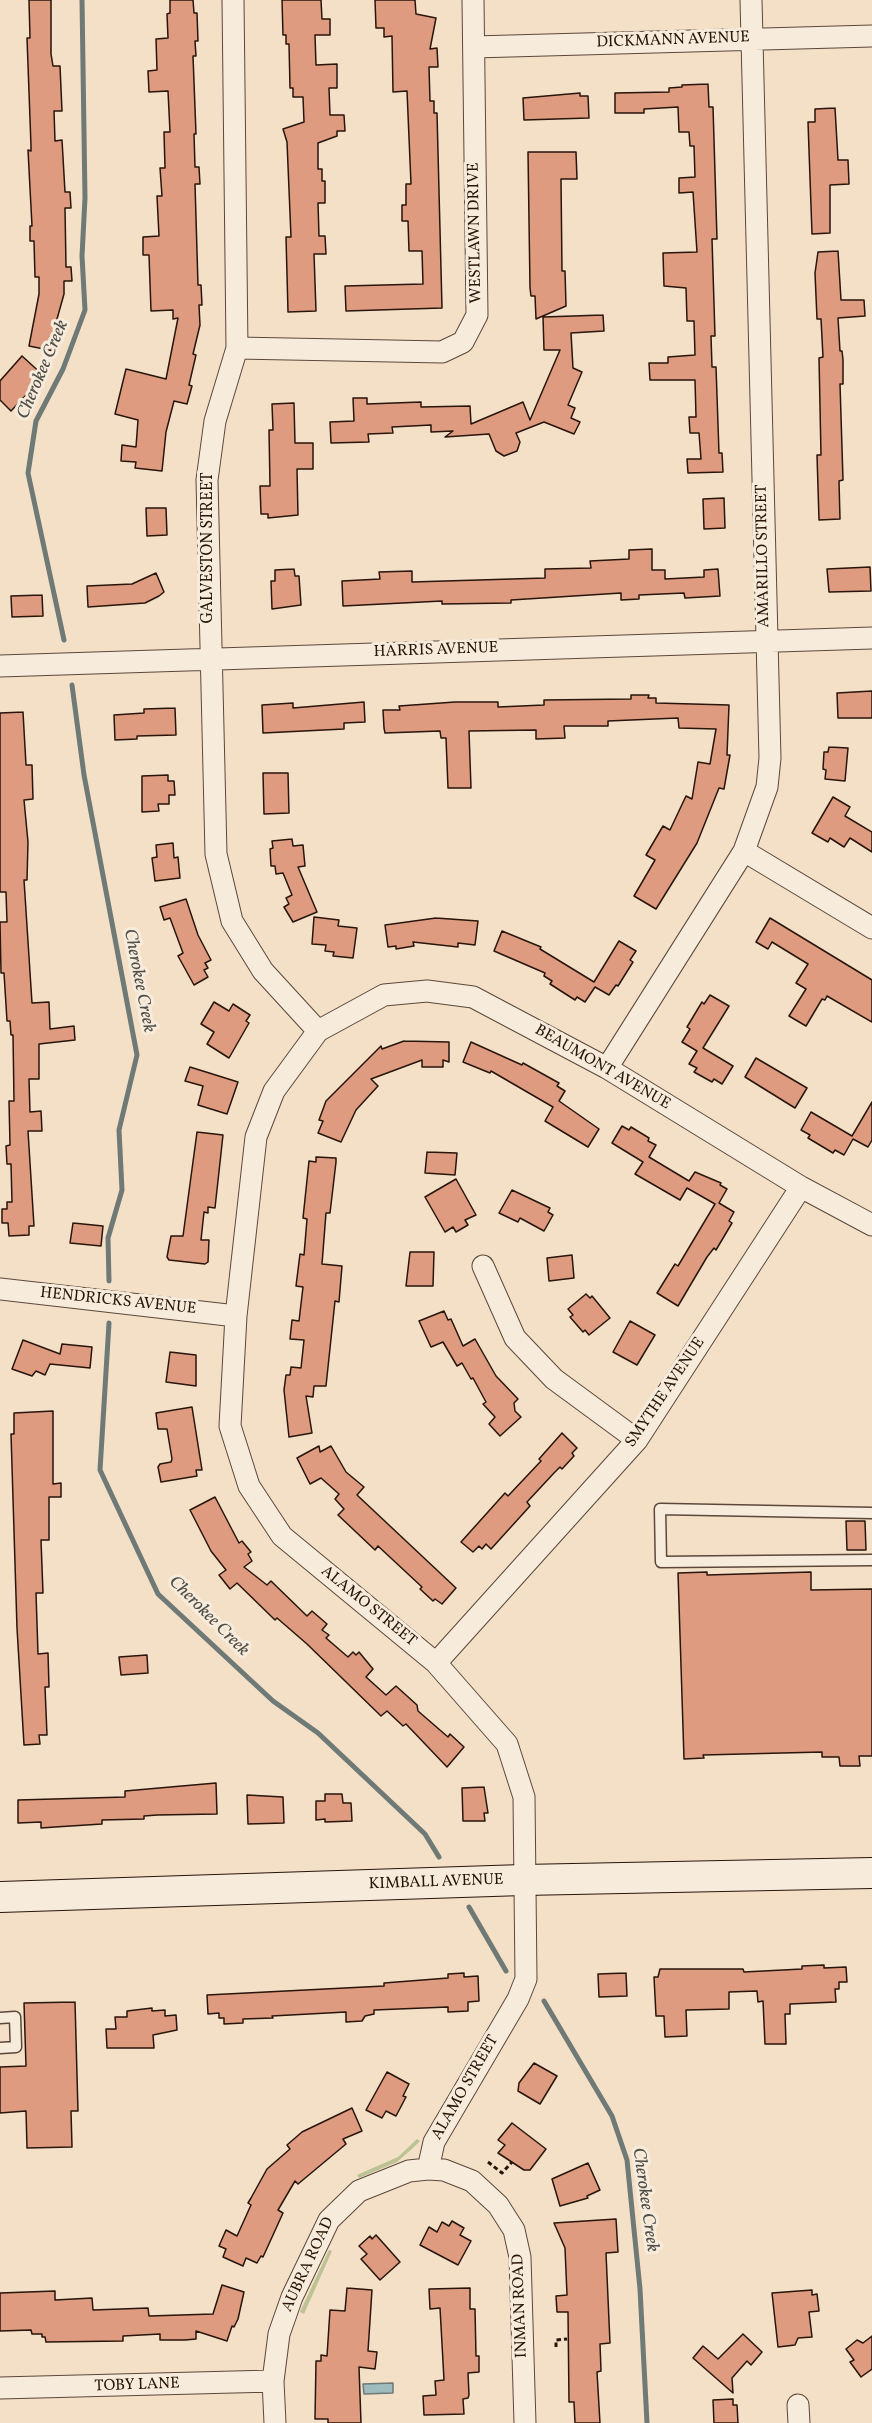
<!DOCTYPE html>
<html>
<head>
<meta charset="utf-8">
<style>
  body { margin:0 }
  canvas { display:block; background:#f3e0c7 }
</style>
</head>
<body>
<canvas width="872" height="2423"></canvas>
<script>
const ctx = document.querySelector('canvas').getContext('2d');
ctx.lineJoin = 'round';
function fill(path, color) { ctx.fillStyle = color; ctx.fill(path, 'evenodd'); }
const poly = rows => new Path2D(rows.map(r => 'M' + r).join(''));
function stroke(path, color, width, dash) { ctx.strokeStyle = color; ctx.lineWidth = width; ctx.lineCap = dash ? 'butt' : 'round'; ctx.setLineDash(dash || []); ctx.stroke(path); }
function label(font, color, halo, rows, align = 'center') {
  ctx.font = font + ' Vollkorn,serif'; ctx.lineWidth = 6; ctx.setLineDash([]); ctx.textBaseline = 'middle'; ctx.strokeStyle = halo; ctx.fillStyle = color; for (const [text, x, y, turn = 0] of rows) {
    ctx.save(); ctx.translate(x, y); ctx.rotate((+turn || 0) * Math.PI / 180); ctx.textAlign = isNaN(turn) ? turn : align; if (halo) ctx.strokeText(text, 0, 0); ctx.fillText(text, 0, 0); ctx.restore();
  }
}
fill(poly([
  [417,2139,420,2141,414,2147,397,2162,359,2178,357,2175,398,2157],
  [329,2250,332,2251,304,2314,300,2312]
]), '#bcc294');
const water = poly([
  [393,2383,393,2393,364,2394,363,2384,393,2383]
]);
fill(water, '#9ebbbe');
stroke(water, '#6f7976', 1.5);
stroke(poly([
  [64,640,28,473,36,421,63,369,85,310,82,256,85,198,82,0],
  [72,685,84,775,137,1055,119,1130,122,1190,108,1238,109,1281],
  [109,1323,100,1470,158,1594,273,1701,318,1733,425,1834,439,1857],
  [469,1907,506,1971],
  [544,2001,612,2116,627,2160,640,2289,647,2423]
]), '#6f7976', 5);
const building = poly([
  [29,0,51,0,51,54,53,66,60,66,62,111,54,111,55,141,62,140,65,192,70,192,71,208,65,208,66,267,71,267,72,281,64,281,64,294,57,319,62,320,54,351,29,346,39,294,39,277,35,277,34,241,30,241,30,226,32,226,28,150,31,151,31,146,27,38,30,38,29,0],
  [170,0,193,0,194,13,197,13,198,41,195,41,196,56,193,56,196,134,194,134,195,167,199,167,200,184,195,184,198,285,201,285,202,305,199,305,200,325,193,354,196,355,189,385,192,386,187,404,174,401,166,432,162,471,135,468,136,462,121,461,122,445,136,447,138,420,115,414,126,369,166,379,178,318,173,319,173,310,151,311,149,255,143,255,143,237,159,236,157,196,162,196,160,168,165,168,164,132,170,132,168,91,149,92,148,71,157,70,156,39,168,38,167,14,170,13,170,0],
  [282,0,321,0,322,19,330,19,330,35,315,35,316,65,337,64,337,88,329,88,330,115,344,115,345,131,337,131,337,136,318,143,318,169,322,169,322,181,325,181,325,203,318,203,319,236,325,236,326,254,314,254,316,311,288,312,286,237,291,237,287,142,283,129,304,122,303,97,293,97,293,88,290,88,289,44,286,44,286,35,283,35,282,0],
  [375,0,415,0,416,14,436,18,430,49,437,48,438,67,429,67,430,101,434,101,434,113,437,113,442,308,346,311,345,286,423,284,422,251,409,251,408,221,402,221,402,205,406,205,406,184,411,184,407,91,393,92,392,36,384,37,384,28,376,28,375,0],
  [708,84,709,107,713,107,717,239,712,239,715,336,711,336,712,367,716,367,719,453,722,453,723,472,688,473,687,459,701,459,699,433,690,433,689,417,696,417,695,380,650,380,649,363,668,363,668,357,695,355,694,321,687,321,686,288,664,286,663,253,697,252,693,192,679,193,679,178,695,177,694,146,690,146,689,132,679,132,678,107,644,109,644,113,615,113,615,93,669,92,669,88,682,87,682,85,708,84],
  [580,93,580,96,588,96,589,118,524,120,523,98,580,93],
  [835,108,838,160,848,160,849,184,830,185,830,233,812,234,808,122,815,122,815,109,835,108],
  [528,152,576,152,577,179,561,179,562,271,565,271,566,306,536,319,535,296,531,296,530,288,528,152],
  [838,251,841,300,864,300,865,316,838,318,840,351,842,351,843,360,843,384,840,384,843,480,839,481,840,519,819,520,817,455,821,455,819,358,823,357,821,319,817,319,815,273,818,252,838,251],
  [603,315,604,331,571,333,573,368,582,372,568,405,575,408,571,418,580,422,574,434,544,422,516,433,520,442,517,451,504,456,496,451,489,434,445,437,453,431,431,432,431,425,392,427,393,433,368,434,369,442,331,443,330,422,354,421,353,398,367,398,367,404,421,402,421,407,470,406,471,424,523,402,530,420,560,350,544,350,543,317,603,315],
  [22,356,44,376,11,411,0,400,0,381,22,356],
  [294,403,295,443,313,443,313,469,297,469,298,515,268,518,268,514,261,514,260,486,270,486,269,430,273,430,272,404,294,403],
  [724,498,725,528,704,529,703,499,724,498],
  [146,508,166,508,167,535,147,536,146,508],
  [652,549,652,570,665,570,665,579,704,577,704,570,718,569,720,596,685,598,684,593,639,595,639,599,621,600,621,593,511,600,511,603,442,604,442,601,343,606,342,581,380,579,379,572,412,571,412,582,545,578,545,569,591,568,590,561,629,559,629,550,652,549],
  [870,567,871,591,829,592,827,569,870,567],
  [294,569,295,576,299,576,301,605,272,609,271,581,275,581,275,570,294,569],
  [156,573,164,592,159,596,145,603,88,607,87,586,132,584,156,573],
  [42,595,43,616,12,617,11,596,42,595],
  [872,691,872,718,838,718,837,693,872,691],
  [631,695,649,695,648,698,656,698,656,703,729,705,727,755,730,755,724,789,719,788,697,843,656,909,634,896,655,860,646,855,663,826,670,830,686,796,692,799,698,762,710,764,716,729,679,728,678,718,608,721,608,726,564,726,565,738,536,739,536,730,469,731,471,788,448,788,446,738,441,738,440,731,385,733,384,728,383,710,400,710,399,706,455,702,498,702,498,707,544,705,544,700,631,699,631,695],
  [364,702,365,722,344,723,344,729,263,733,262,705,293,703,293,708,364,702],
  [175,708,176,735,137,736,137,739,115,740,114,715,144,713,144,709,175,708],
  [23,712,26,765,32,765,33,799,24,800,28,842,27,880,24,880,32,1003,49,1002,50,1029,74,1026,75,1040,39,1044,39,1079,29,1079,30,1112,41,1111,42,1131,28,1131,34,1226,29,1226,29,1235,9,1236,8,1223,2,1223,2,1209,7,1209,7,1202,12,1202,11,1164,7,1164,6,1146,10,1145,9,1101,14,1101,13,1035,11,1035,10,1021,7,1021,4,973,1,973,0,922,7,922,6,892,0,892,0,713,23,712],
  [829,747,848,748,845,781,825,779,826,770,823,769,824,752,828,752,829,747],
  [263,773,288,773,289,813,264,814,263,773],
  [168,775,168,781,174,781,175,795,169,795,169,804,158,804,159,811,142,812,142,776,168,775],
  [833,797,850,807,845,816,872,832,872,852,850,838,844,847,830,838,828,842,812,833,833,797],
  [292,839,293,846,303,845,305,866,298,867,317,912,293,922,284,907,289,904,286,898,292,895,283,873,276,874,275,866,271,866,270,849,273,848,272,841,292,839],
  [173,843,174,858,178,857,180,878,155,881,152,858,157,857,156,845,173,843],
  [186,899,198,935,211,960,205,963,208,968,204,970,208,977,194,985,178,956,183,953,170,918,164,920,160,907,186,899],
  [314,917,339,920,338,926,357,928,353,958,333,956,334,952,325,951,326,945,312,944,314,917],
  [436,918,478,921,475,945,458,943,458,947,413,942,414,946,396,949,396,946,388,947,385,925,436,918],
  [770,918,872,980,872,1022,827,996,825,1000,822,999,806,1026,789,1016,806,989,796,983,808,964,772,942,768,949,756,942,770,918],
  [502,931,541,947,540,949,594,982,619,941,636,951,630,960,633,962,618,986,616,985,609,995,595,987,585,1002,577,997,575,1000,550,984,552,981,544,976,545,973,494,951,502,931],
  [710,995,729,1006,703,1048,733,1066,722,1084,714,1079,712,1082,694,1072,697,1068,689,1064,697,1051,682,1042,690,1029,687,1027,702,1002,704,1004,710,995],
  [214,1002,229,1011,233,1004,250,1015,246,1021,249,1023,229,1058,207,1044,214,1032,201,1024,214,1002],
  [404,1041,449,1042,449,1062,443,1060,443,1067,422,1067,422,1060,371,1079,378,1086,356,1110,341,1142,318,1133,323,1121,319,1120,326,1101,381,1046,382,1049,404,1041],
  [471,1042,522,1065,523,1063,559,1083,557,1086,565,1091,559,1101,599,1129,588,1147,545,1121,553,1107,491,1071,490,1073,463,1062,471,1042],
  [756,1058,807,1088,795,1108,745,1077,756,1058],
  [190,1067,238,1082,227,1114,198,1105,203,1086,185,1081,190,1067],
  [872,1102,872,1140,868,1147,853,1139,844,1155,835,1150,833,1153,808,1138,810,1135,801,1130,811,1112,852,1136,872,1102],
  [622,1126,629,1130,631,1127,649,1138,648,1141,656,1145,649,1157,689,1181,695,1172,721,1183,720,1185,727,1189,719,1203,734,1212,729,1221,732,1223,716,1250,714,1248,707,1257,678,1306,657,1293,675,1264,678,1266,715,1204,687,1188,680,1200,635,1174,643,1162,612,1143,622,1126],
  [197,1132,223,1135,215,1208,208,1207,208,1213,204,1212,201,1240,209,1240,208,1262,205,1264,169,1260,167,1257,171,1236,183,1236,197,1132],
  [427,1152,457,1153,455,1175,425,1173,427,1152],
  [316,1157,336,1158,336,1162,330,1213,326,1213,322,1264,342,1266,339,1302,335,1301,326,1386,314,1386,313,1397,306,1396,312,1433,289,1437,284,1390,286,1375,290,1375,291,1367,301,1368,304,1340,290,1339,292,1320,299,1321,303,1287,296,1286,300,1254,304,1255,307,1219,303,1218,309,1161,316,1162,316,1157],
  [456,1179,476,1215,465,1220,468,1225,456,1232,453,1227,445,1232,425,1197,456,1179],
  [512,1190,550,1208,548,1212,553,1215,544,1231,520,1218,518,1222,499,1213,512,1190],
  [73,1223,103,1226,101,1246,70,1243,73,1223],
  [410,1252,434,1252,433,1286,406,1286,410,1252],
  [572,1255,574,1278,549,1281,547,1258,572,1255],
  [586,1294,590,1298,592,1296,610,1318,589,1335,585,1330,583,1332,570,1317,573,1315,568,1309,586,1294],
  [444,1311,448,1320,451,1319,463,1346,475,1339,496,1376,518,1399,514,1403,515,1411,521,1417,500,1436,489,1424,495,1417,483,1404,486,1402,473,1378,471,1379,462,1363,457,1366,443,1342,431,1347,419,1321,444,1311],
  [630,1321,655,1335,637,1365,613,1352,630,1321],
  [23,1340,60,1354,62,1344,92,1347,90,1368,50,1364,45,1375,36,1371,32,1376,12,1369,23,1340],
  [170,1352,196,1355,196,1386,166,1382,170,1352],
  [192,1407,202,1470,196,1470,197,1476,161,1482,158,1467,160,1464,171,1462,172,1459,167,1429,158,1429,156,1413,192,1407],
  [53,1411,53,1484,61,1483,61,1497,49,1497,49,1540,41,1540,43,1593,36,1593,38,1654,48,1653,49,1687,45,1687,47,1735,39,1735,40,1744,24,1745,17,1628,11,1434,14,1434,14,1413,53,1411],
  [562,1433,577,1448,572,1453,574,1456,562,1469,560,1467,554,1473,527,1502,530,1506,491,1549,486,1544,482,1549,479,1546,473,1552,461,1542,505,1493,508,1496,541,1461,539,1459,562,1433],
  [319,1446,320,1452,331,1446,346,1472,364,1487,357,1495,456,1588,442,1604,435,1599,433,1601,420,1589,422,1587,378,1546,375,1550,338,1515,344,1509,335,1499,339,1494,321,1478,310,1484,297,1458,319,1446],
  [215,1497,239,1543,242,1541,251,1552,248,1554,252,1561,244,1567,267,1585,271,1581,307,1616,312,1611,327,1624,322,1630,329,1635,326,1638,348,1657,353,1652,356,1655,359,1652,373,1669,366,1677,386,1695,396,1686,417,1705,418,1711,448,1737,450,1734,464,1747,447,1767,406,1724,403,1726,387,1711,381,1716,307,1644,277,1618,275,1620,237,1583,230,1589,219,1575,226,1570,211,1551,190,1510,215,1497],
  [846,1521,865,1521,866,1550,847,1550,846,1521],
  [707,1572,707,1575,811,1572,811,1590,872,1589,872,1756,859,1756,860,1766,840,1766,839,1757,822,1757,822,1752,703,1755,704,1758,684,1759,678,1573,707,1572],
  [147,1655,148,1673,121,1675,119,1657,147,1655],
  [216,1783,217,1814,157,1815,144,1816,144,1819,102,1820,102,1824,55,1827,41,1828,41,1822,18,1823,18,1800,125,1797,125,1791,216,1783],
  [484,1787,488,1813,484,1813,485,1821,463,1821,462,1788,484,1787],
  [325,1794,342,1794,343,1803,351,1803,352,1821,325,1822,325,1819,316,1820,316,1801,325,1801,325,1794],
  [247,1795,283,1797,284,1823,248,1824,247,1795],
  [824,1965,824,1968,846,1967,847,1982,839,1982,839,1989,835,1989,836,2002,790,2004,790,2014,785,2014,786,2044,765,2044,763,2001,758,2002,757,1991,729,1992,729,2009,686,2010,687,2036,665,2037,664,2016,656,2016,654,1977,658,1977,660,1969,743,1969,744,1972,802,1969,802,1966,824,1965],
  [464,1973,464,1977,478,1976,479,2001,468,2002,468,2011,448,2012,448,2007,374,2010,374,2014,365,2016,362,2021,346,2022,346,2012,272,2016,273,2018,243,2019,243,2023,224,2024,224,2018,219,2018,219,2013,208,2014,207,1995,384,1986,384,1983,448,1978,448,1974,464,1973],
  [626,1973,627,1996,599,1997,598,1974,626,1973],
  [75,2002,78,2111,71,2111,72,2147,27,2148,26,2111,0,2113,0,2067,26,2066,24,2003,75,2002],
  [152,2008,152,2011,165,2010,165,2016,176,2015,177,2030,153,2035,154,2048,107,2048,106,2029,116,2029,115,2017,127,2017,127,2011,152,2008],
  [534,2063,557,2076,540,2104,518,2091,519,2083,534,2063],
  [387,2072,409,2084,403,2096,406,2097,396,2116,386,2111,382,2118,366,2110,387,2072],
  [352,2108,362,2131,343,2139,346,2144,298,2184,295,2181,278,2210,283,2213,263,2257,261,2256,257,2263,246,2258,243,2266,223,2257,226,2249,219,2246,226,2230,237,2236,251,2205,248,2203,251,2198,267,2169,290,2149,287,2145,302,2132,352,2108],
  [512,2123,546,2149,530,2170,524,2170,498,2153,505,2145,498,2140,512,2123],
  [588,2163,600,2190,587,2196,588,2198,560,2206,552,2179,588,2163],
  [616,2219,618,2252,606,2253,610,2343,600,2344,601,2371,597,2372,600,2423,575,2423,574,2402,569,2402,568,2312,557,2312,556,2296,567,2295,565,2248,554,2223,616,2219],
  [452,2221,464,2228,460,2235,471,2241,458,2265,420,2245,429,2227,437,2232,442,2222,449,2226,452,2221],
  [376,2235,400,2262,380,2280,361,2259,367,2254,359,2246,370,2236,372,2239,376,2235],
  [222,2285,244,2292,238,2319,234,2327,232,2326,227,2341,196,2331,196,2339,185,2340,160,2340,160,2334,123,2336,123,2341,46,2342,45,2337,42,2337,42,2334,32,2334,31,2330,0,2331,0,2293,55,2291,55,2300,92,2298,93,2310,148,2308,149,2316,213,2314,222,2285],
  [347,2288,372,2290,368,2351,377,2352,375,2369,359,2367,361,2423,328,2423,328,2419,315,2419,316,2361,321,2361,321,2355,327,2356,330,2310,345,2311,347,2288],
  [470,2288,470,2309,475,2309,476,2356,479,2356,479,2372,468,2373,469,2395,468,2398,463,2399,464,2414,424,2415,423,2396,436,2395,435,2381,444,2380,440,2308,430,2309,429,2289,470,2288],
  [812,2290,812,2295,817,2294,819,2311,809,2312,812,2337,798,2338,795,2345,778,2347,772,2293,812,2290],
  [743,2334,762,2352,751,2365,747,2361,732,2378,733,2393,693,2358,703,2346,718,2359,743,2334],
  [872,2336,872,2369,861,2377,850,2362,854,2360,846,2349,857,2340,863,2343,872,2336],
  [733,2399,733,2405,737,2405,738,2423,714,2423,713,2400,733,2399]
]);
fill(building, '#de9b80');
stroke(building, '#28150b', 1.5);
const service = poly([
  [872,1513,660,1509,661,1562,872,1560],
  [0,2018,15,2017,16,2047,0,2048]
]);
const minor = poly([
  [233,0,237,348,215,421,207,480,216,854,232,921,263,971,318,1031],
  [474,47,872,36],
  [237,348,442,352,463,342,477,315,473,0],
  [0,666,872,638],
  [744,851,872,928],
  [607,1068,744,851,767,787,770,758,751,0],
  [483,1266,515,1338,554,1379,637,1440],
  [0,1289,236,1316],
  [436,1663,637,1440,801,1187],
  [428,2169,434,2142,518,1999,526,1979,524,1797,507,1744,436,1663,282,1536,249,1486,230,1426,236,1316,256,1137,274,1091,318,1031,384,995,427,991,473,997,607,1068,801,1187,872,1225],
  [0,2388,273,2381],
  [798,2405,799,2423],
  [275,2423,273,2381,279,2334,292,2297,329,2220,359,2191,409,2171,428,2169,444,2170,472,2181,498,2205,514,2230,520,2257,525,2423]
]);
const secondary = poly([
  [0,1897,523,1880,872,1873]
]);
stroke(service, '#5b483a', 13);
stroke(minor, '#5b483a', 23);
stroke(secondary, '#28150b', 32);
stroke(poly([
  [488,2162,502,2173,512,2162],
  [556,2347,556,2340,567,2339]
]), '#28150b', 3, [4.5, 3]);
stroke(service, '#f7ebdb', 10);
stroke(minor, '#f7ebdb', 21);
stroke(secondary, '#f7ebdb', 30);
label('16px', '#28150b', '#f7ebdb', [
  ["DICKMANN AVENUE",673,41,-2],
  ["WESTLAWN DRIVE",476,233,-91],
  ["GALVESTON STREET",209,548,-90],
  ["AMARILLO STREET",764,556,-91],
  ["HARRIS AVENUE",436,651,-2],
  ["BEAUMONT AVENUE",602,1068,30],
  ["HENDRICKS AVENUE",118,1302,6],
  ["SMYTHE AVENUE",666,1393,-56],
  ["ALAMO STREET",368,1607,39],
  ["KIMBALL AVENUE",436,1883,-2],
  ["ALAMO STREET",466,2088,-60],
  ["AUBRA ROAD",309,2265,-65],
  ["INMAN ROAD",521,2306,-92],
  ["TOBY LANE",137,2386,-2]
]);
label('italic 18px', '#514f4a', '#f7ebdb', [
  ["Cherokee Creek",44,370,-67],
  ["Cherokee Creek",138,981,79],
  ["Cherokee Creek",208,1617,45],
  ["Cherokee Creek",644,2200,82]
]);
</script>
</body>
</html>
